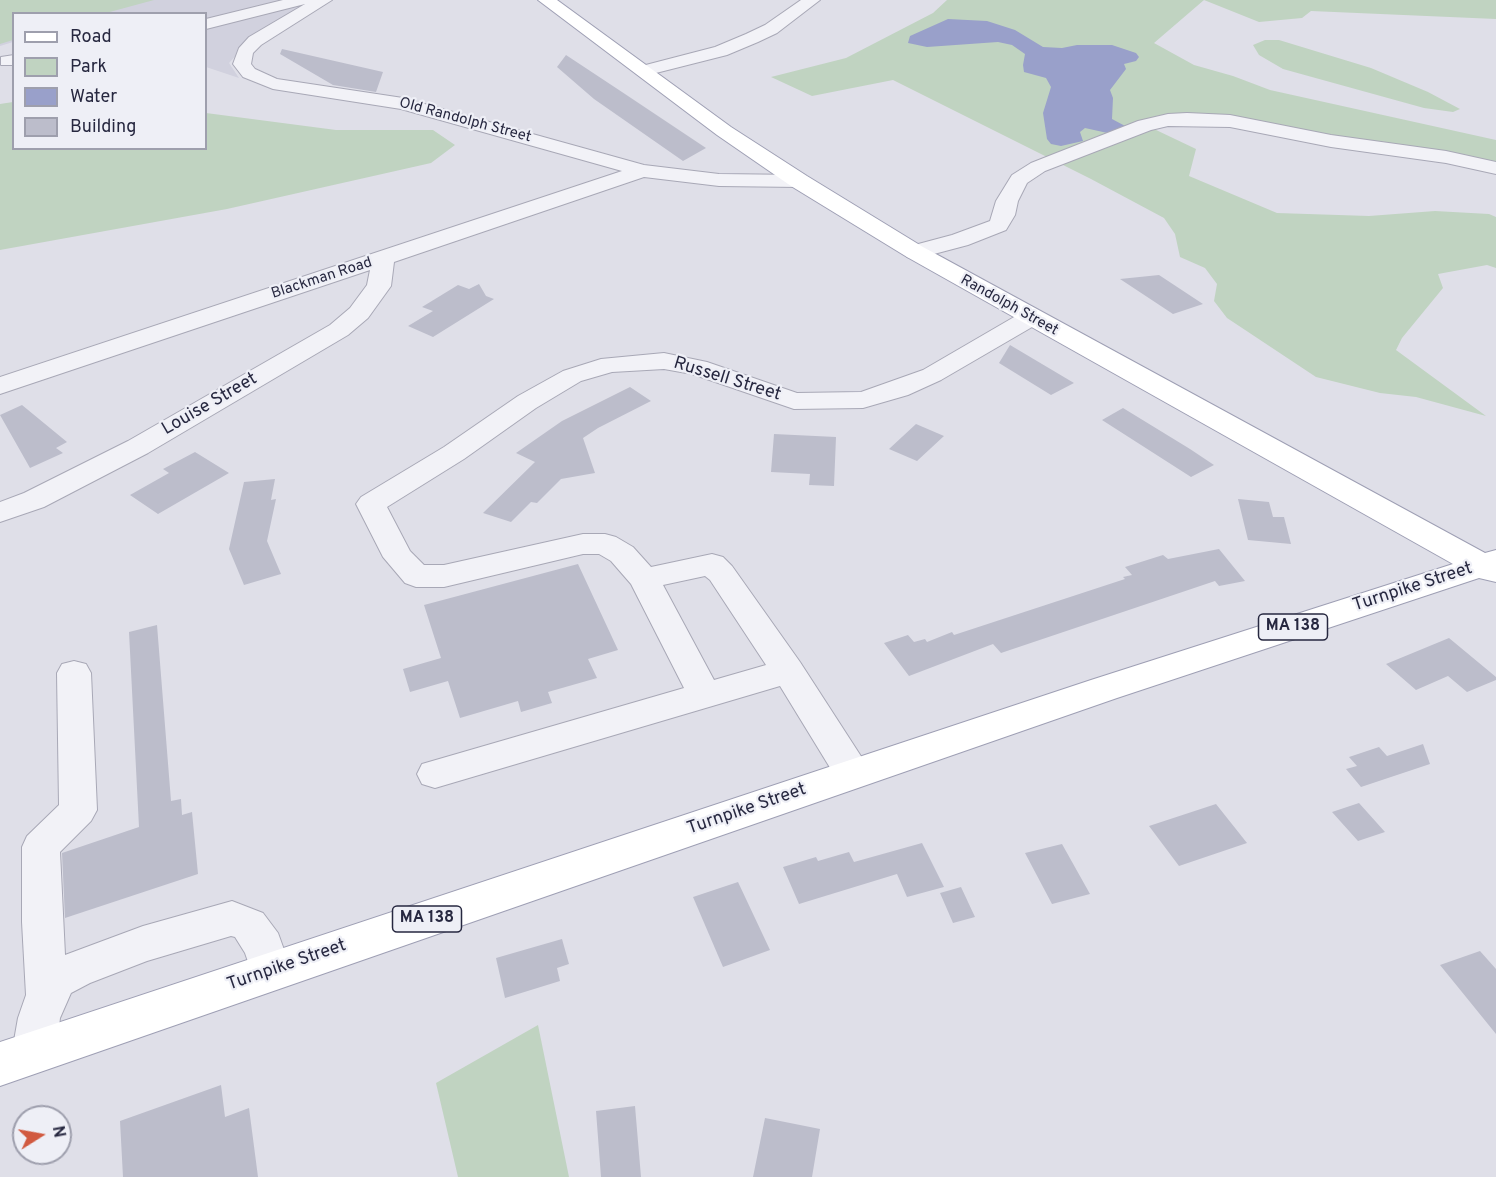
<!DOCTYPE html>
<html>
<head>
<meta charset="utf-8">
<style>
  body { margin:0 }
  #map { position:relative; width:1496px; height:1177px; overflow:hidden; background:#dfdfe8; font-family:Overpass,sans-serif }
  canvas { display:block }
  .legend { position:absolute; left:12px; top:12px; width:195px; height:138px; box-sizing:border-box; background:#eeeff6; border:2px solid #9e9fad; margin:0; padding:8px 10px; list-style:none; font-size:18px; color:#272840 }
  .legend li { display:flex; align-items:center; gap:12px; height:30px }
  .legend b { width:30px; border:2px solid #9e9fad }
  .north { position:absolute; left:12px; top:1105px; width:60px; height:60px; box-sizing:border-box; background:#eeeff6; border:2px solid #9e9fad; border-radius:50%; rotate:79deg; font-size:16px; font-weight:700; line-height:24px; text-align:center; color:#272840 }
  .north::after { content:''; display:block; margin:auto; width:21px; height:27px; background:#d15a40; clip-path:polygon(50% 0,100% 100%,50% 72%,0 100%) }
</style>
</head>
<body>
<div id="map">
<canvas width="1496" height="1177"></canvas>
<ul class="legend">
<li><b style="height:8px;background:#fff"></b>Road</li>
<li><b style="height:16px;background:#c0d3c1"></b>Park</li>
<li><b style="height:16px;background:#99a0ca"></b>Water</li>
<li><b style="height:16px;background:#bcbdcb"></b>Building</li>
</ul>
<div class="north">N</div>
</div>
<script>
const ctx = document.querySelector('canvas').getContext('2d');
ctx.lineJoin = 'round';
function fill(path, color) { ctx.fillStyle = color; ctx.fill(path, 'evenodd'); }
const poly = rows => new Path2D(rows.map(r => 'M' + r).join(''));
function stroke(path, color, width, dash) { ctx.strokeStyle = color; ctx.lineWidth = width; ctx.lineCap = dash ? 'butt' : 'round'; ctx.setLineDash(dash || []); ctx.stroke(path); }
function label(font, color, halo, rows, align = 'center') {
  ctx.font = font + ' Overpass,sans-serif'; ctx.lineWidth = 4.5; ctx.setLineDash([]); ctx.textBaseline = 'middle'; ctx.strokeStyle = halo; ctx.fillStyle = color; for (const [text, x, y, turn = 0] of rows) {
    ctx.save(); ctx.translate(x, y); ctx.rotate((+turn || 0) * Math.PI / 180); ctx.textAlign = isNaN(turn) ? turn : align; if (halo) ctx.strokeText(text, 0, 0); ctx.fillText(text, 0, 0); ctx.restore();
  }
}
fill(poly([
  [0,0,315,0,258,32,229,63,239,78,206,67,206,14,14,14,13,42,0,46]
]), '#d1d1de');
fill(poly([
  [0,0,154,0,106,13,14,14,13,40,0,44],
  [947,0,1496,0,1496,19,1311,11,1302,18,1259,22,1204,0,1154,43,1194,65,1233,76,1270,90,1496,140,1496,163,1385,142,1349,138,1223,116,1166,114,1154,129,1196,149,1189,176,1277,213,1369,216,1435,211,1489,214,1496,217,1496,268,1487,265,1438,274,1443,288,1402,338,1396,350,1486,416,1416,397,1380,393,1316,377,1227,318,1214,301,1217,284,1205,268,1180,257,1175,234,1164,218,1091,179,893,80,812,96,771,77,846,58,933,13],
  [1265,40,1279,40,1371,68,1428,92,1460,109,1453,112,1424,108,1283,69,1259,55,1253,45],
  [13,102,14,148,206,148,206,113,336,130,433,130,455,145,431,163,227,209,0,250,0,104],
  [538,1025,569,1177,458,1177,436,1083]
]), '#c0d3c1');
fill(poly([
  [948,19,987,21,1015,30,1043,47,1062,48,1077,45,1112,45,1136,53,1139,57,1136,61,1124,64,1126,69,1110,90,1113,98,1112,119,1127,127,1112,134,1085,128,1080,132,1083,141,1061,146,1051,144,1047,139,1043,113,1051,87,1046,78,1024,72,1023,65,1025,54,1012,45,998,42,927,47,908,43,910,36]
]), '#99a0ca');
fill(poly([
  [282,49,383,72,376,92,333,85,280,54],
  [566,55,622,92,706,148,683,161,594,99,557,67],
  [1159,275,1203,304,1173,314,1120,279],
  [479,284,486,296,494,299,433,337,408,326,433,311,422,307,458,285,469,289],
  [1010,345,1074,383,1051,395,999,363],
  [630,387,651,401,598,428,583,438,595,473,561,479,537,503,531,502,511,522,483,513,535,462,516,453,562,421],
  [22,405,67,442,56,448,63,453,30,468,0,415],
  [1123,408,1190,449,1214,465,1191,477,1102,420],
  [916,424,944,436,917,461,889,449],
  [774,434,836,437,834,486,809,485,810,474,771,472],
  [195,452,229,473,158,514,130,495,169,473,163,469],
  [275,479,271,500,276,499,267,541,281,574,244,585,229,549,244,482],
  [1238,499,1269,502,1273,517,1284,517,1291,544,1248,540],
  [1219,549,1245,581,1219,586,1215,581,1001,653,993,644,909,676,884,643,908,635,914,642,925,639,927,642,952,632,954,635,1125,579,1123,577,1132,575,1125,567,1163,555,1168,559],
  [578,564,618,650,588,659,597,678,548,692,552,703,521,712,518,701,460,718,448,681,410,692,403,669,441,658,424,605],
  [157,625,171,801,181,799,182,815,192,812,198,874,65,918,62,853,139,827,129,632],
  [1449,638,1496,677,1496,680,1467,692,1448,676,1416,690,1386,664],
  [1423,744,1430,764,1361,787,1346,769,1357,766,1349,757,1379,747,1387,756],
  [1359,803,1385,832,1358,841,1332,812],
  [1216,804,1247,843,1179,866,1149,826],
  [922,843,944,887,907,897,897,874,799,904,783,867,816,857,818,861,849,852,854,862],
  [1062,844,1090,894,1052,904,1025,853],
  [738,882,770,950,723,967,693,897],
  [961,887,975,917,953,923,940,893],
  [562,939,569,964,557,968,560,981,505,998,496,958],
  [1480,951,1496,969,1496,1034,1440,965],
  [221,1085,225,1117,249,1108,258,1177,123,1177,120,1121],
  [635,1106,641,1177,601,1177,596,1111],
  [765,1118,820,1129,812,1177,753,1177]
]), '#bcbdcb');
const minor = poly([
  [283,0,332,0,261,45,253,53,251,64,255,69,277,79,403,98,644,165,719,174,799,175,806,177,809,181,806,185,799,187,719,186,644,177,394,262,391,286,368,318,348,335,148,453,44,507,0,522,0,502,24,493,128,441,330,325,350,308,367,285,370,270,0,394,0,377,622,171,401,109,273,89,243,77,233,64,239,48,249,37,305,4,206,29,206,19,283,0],
  [801,0,820,0,777,33,758,42,727,55,644,76,638,75,635,71,638,67,715,47,746,34,765,25,801,0],
  [14,55,14,65,1,65,1,57,14,55],
  [1187,113,1230,115,1331,135,1446,151,1496,162,1496,174,1446,163,1331,147,1230,127,1168,126,1151,130,1045,171,1027,183,1018,201,1015,215,1006,230,968,245,915,259,907,257,904,252,907,247,952,235,990,221,996,201,1012,175,1031,163,1138,121,1168,114,1187,113],
  [1030,311,1039,313,1042,318,1039,323,941,380,908,395,863,408,794,409,692,374,664,369,612,372,581,381,536,408,464,459,387,507,410,551,424,565,444,565,583,534,605,534,616,537,633,547,651,567,712,554,723,557,732,566,800,662,866,764,871,774,866,784,853,788,840,784,780,686,435,788,422,784,417,774,422,764,684,688,631,584,611,561,599,554,583,554,444,587,416,587,405,583,383,557,356,504,361,497,444,447,518,396,563,371,601,359,664,353,707,362,797,393,861,392,923,370,1021,313,1030,311],
  [705,576,710,580,766,665,714,680,663,585,705,576],
  [74,661,86,664,91,673,97,810,91,821,60,852,65,955,143,926,232,901,263,913,278,933,292,972,286,985,271,991,256,985,245,953,235,937,231,936,147,961,90,983,71,993,60,1018,56,1052,49,1067,34,1073,19,1067,12,1052,18,1018,26,995,22,922,22,847,27,836,59,805,57,673,62,664,74,661]
]);
const major = poly([
  [538,0,557,0,731,127,807,176,923,247,1485,553,1496,550,1496,582,1479,578,1117,698,0,1086,0,1042,1091,680,1453,564,907,257,791,186,717,135,538,0]
]);
stroke(minor, '#a8a8b6', 2);
stroke(major, '#9e9fb4', 2);
fill(minor, '#f2f2f7');
fill(major, '#fff');
label('15px', '#272840', '#eeeff6', [
  ["Old Randolph Street",465,121,15],
  ["Blackman Road",322,279,-18],
  ["Randolph Street",1009,306,29]
]);
for (const [x, y, w] of [
  [1293,627,69],
  [427,919,69]
]) { const box = new Path2D(); box.roundRect(x - w / 2, y - 13, w, 26, 4.5); ctx.fillStyle = '#eeeff6'; ctx.fill(box); stroke(box, '#272840', 1.5); }
label('bold 16px', '#272840', null, [
  ["MA 138",1293,627],
  ["MA 138",427,919]
]);
label('18px', '#272840', '#eeeff6', [
  ["Russell Street",727,380,17],
  ["Louise Street",210,405,-30],
  ["Turnpike Street",1413,588,-18],
  ["Turnpike Street",747,810,-19],
  ["Turnpike Street",287,966,-19]
]);
</script>
</body>
</html>
